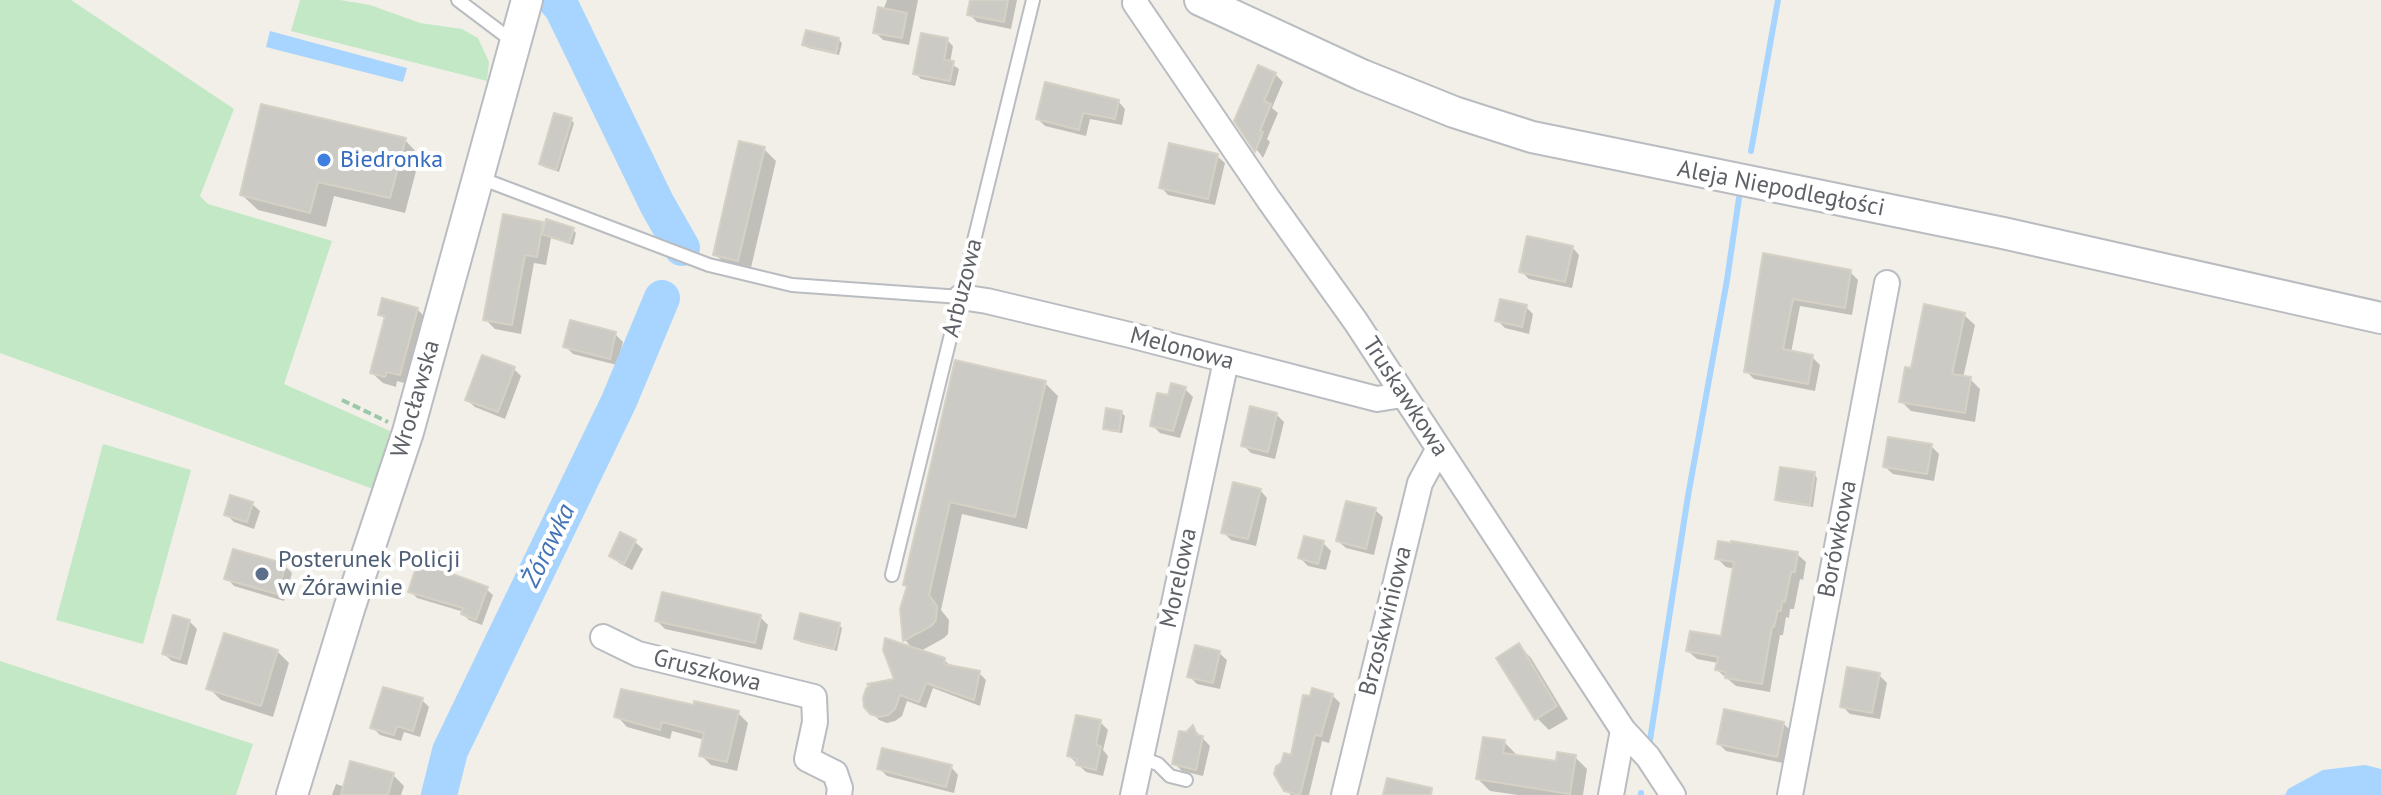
<!DOCTYPE html>
<html>
<head>
<meta charset="utf-8">
<style>
  body { margin:0 }
  canvas { display:block; background:#f1efe7 }
</style>
</head>
<body>
<canvas width="2381" height="795"></canvas>
<script>
const ctx = document.querySelector('canvas').getContext('2d');
ctx.lineJoin = 'round';
function fill(path, color) { ctx.fillStyle = color; ctx.fill(path, 'evenodd'); }
const poly = rows => new Path2D(rows.map(r => 'M' + r).join(''));
function stroke(path, color, width, dash) { ctx.strokeStyle = color; ctx.lineWidth = width; ctx.lineCap = dash ? 'butt' : 'round'; ctx.setLineDash(dash || []); ctx.stroke(path); }
function label(font, color, halo, rows, align = 'center') {
  ctx.font = font + ' "PT Sans",sans-serif'; ctx.lineWidth = 8; ctx.setLineDash([]); ctx.textBaseline = 'middle'; ctx.strokeStyle = halo; ctx.fillStyle = color; for (const [text, x, y, turn = 0] of rows) {
    ctx.save(); ctx.translate(x, y); ctx.rotate((+turn || 0) * Math.PI / 180); ctx.textAlign = isNaN(turn) ? turn : align; if (halo) ctx.strokeText(text, 0, 0); ctx.fillText(text, 0, 0); ctx.restore();
  }
}
fill(poly([
  [0,0,71,0,234,109,200,196,208,204,332,241,284,384,390,431,373,489,0,353],
  [300,0,340,0,370,5,420,23,462,29,478,38,489,62,487,81,291,31],
  [103,444,191,470,143,644,56,620],
  [0,661,253,744,236,795,0,795]
]), '#c3e8c5');
fill(poly([
  [270,31,407,68,403,82,266,47],
  [2365,765,2381,769,2381,795,2285,795,2288,789,2323,770]
]), '#a8d5ff');
fill(poly([
  [887,0,918,0,909,45,883,40,875,32],
  [972,0,1017,0,1011,29,977,22,969,14],
  [838,39,842,43,839,55,808,48,805,45],
  [947,40,953,46,950,63,959,69,955,86,921,79,915,73],
  [1275,74,1283,82,1272,108,1278,113,1267,139,1270,142,1263,158,1236,121],
  [1118,101,1125,109,1122,125,1090,119,1086,136,1045,126,1038,119],
  [571,120,574,123,559,172,544,167,541,164],
  [405,140,420,156,405,213,334,196,326,227,258,210,242,195],
  [764,149,776,161,750,272,727,266,715,254],
  [1217,156,1225,163,1215,205,1168,195,1161,187],
  [542,224,546,228,573,230,576,233,573,245,551,238,546,265,534,263,521,334,495,329,485,319],
  [1572,247,1579,255,1572,288,1529,279,1521,271],
  [1765,256,1850,272,1858,280,1852,315,1800,306,1791,353,1812,357,1820,365,1815,391,1754,379,1746,371],
  [1526,307,1533,314,1529,334,1505,328,1497,320],
  [417,309,428,320,411,385,397,381,396,387,383,383,372,373,386,320,380,314],
  [1964,315,1975,325,1963,378,1970,379,1980,389,1975,422,1911,411,1901,401,1912,370],
  [615,334,623,342,617,365,573,354,565,346],
  [956,362,1045,383,1058,396,1027,529,962,514,941,610,949,620,948,634,944,638,919,652,944,660,952,667,979,673,986,680,980,706,933,688,926,708,907,701,902,716,895,721,887,723,879,720,866,706,896,680,915,651,905,640,902,609,909,588,905,585],
  [514,369,521,376,505,419,475,407,467,400],
  [1172,386,1185,389,1193,397,1180,438,1160,433,1152,425,1169,398],
  [1121,412,1125,416,1122,433,1109,431,1105,428],
  [1276,414,1284,422,1275,459,1251,453,1243,445],
  [1931,446,1939,454,1934,481,1893,474,1885,467],
  [1814,474,1817,478,1813,507,1780,502,1777,499],
  [1260,490,1267,498,1256,546,1231,540,1223,532],
  [252,504,260,511,254,529,234,522,226,514],
  [1375,510,1383,517,1374,555,1346,548,1338,541],
  [635,542,643,549,632,570,619,563,611,556],
  [1323,543,1331,551,1326,570,1308,566,1300,558],
  [1797,554,1806,562,1803,580,1800,579,1794,609,1790,609,1789,618,1786,617,1783,635,1780,635,1770,692,1736,686,1717,670,1718,663,1697,659,1688,651,1722,638,1735,569,1726,567,1717,558],
  [449,556,456,563,453,577,486,589,493,595,482,625,469,620,463,614,464,612,417,598,411,592,430,563],
  [285,566,292,573,284,601,234,586,227,578],
  [760,617,768,625,762,650,665,629,657,621],
  [189,621,197,629,187,665,172,661,164,654],
  [839,625,842,628,837,651,800,642,796,638],
  [1519,646,1531,658,1568,719,1549,730,1537,718],
  [277,651,289,663,273,717,221,700,209,688],
  [1219,653,1227,660,1220,689,1197,684,1189,676],
  [1879,675,1887,683,1880,719,1850,714,1842,706],
  [1332,695,1340,703,1329,743,1322,741,1309,795,1291,795,1286,790,1293,757],
  [422,700,429,707,420,737,404,732,401,741,380,735,373,728],
  [695,707,738,713,748,723,737,771,711,765,701,755,705,740,672,731,670,739,627,727,617,716],
  [1100,722,1108,730,1103,750,1108,756,1103,776,1086,772,1069,756],
  [1783,723,1790,730,1783,763,1726,751,1719,744],
  [1193,728,1210,746,1203,776,1182,771,1174,763,1186,735],
  [1504,742,1516,754,1516,757,1557,764,1575,757,1587,769,1583,795,1518,795,1490,791,1478,779],
  [951,767,958,775,954,793,887,776,879,768],
  [393,775,404,786,401,795,332,795,336,784,345,787]
]), '#0003');
stroke(poly([
  [1751,151,1778,0],
  [1650,740,1688,496,1727,280,1739,198],
  [1641,795,1641,793]
]), '#a8d5ff', 6);
stroke(poly([
  [555,0,562,8,657,204,682,248],
  [439,795,450,751,619,401,662,298]
]), '#a8d5ff', 36);
const building = poly([
  [970,0,1008,0,1004,22,967,15,970,0],
  [878,7,907,13,902,38,873,33,878,7],
  [806,30,839,38,836,53,802,45,806,30],
  [921,33,948,38,944,60,954,61,950,81,913,74,921,33],
  [1258,65,1276,73,1264,101,1271,104,1260,131,1263,132,1255,152,1234,121,1258,65],
  [1045,82,1119,100,1115,119,1083,113,1079,130,1036,119,1045,82],
  [261,104,406,138,390,198,318,182,310,213,240,195,261,104],
  [554,113,572,118,556,170,539,164,554,113],
  [739,141,765,147,738,261,713,255,739,141],
  [1169,143,1218,154,1208,199,1159,188,1169,143],
  [503,214,543,222,537,257,525,255,512,325,483,320,503,214],
  [546,219,574,228,569,243,542,234,546,219],
  [1527,236,1573,246,1565,282,1519,272,1527,236],
  [1763,253,1851,270,1845,308,1793,299,1783,349,1813,355,1808,384,1744,372,1763,253],
  [382,298,418,308,400,375,387,372,385,377,370,373,385,316,378,315,382,298],
  [1500,299,1527,305,1522,327,1495,321,1500,299],
  [1924,304,1965,313,1952,374,1971,377,1965,413,1899,402,1905,367,1911,368,1924,304],
  [570,320,616,332,610,359,563,347,570,320],
  [482,355,515,367,498,412,465,400,482,355],
  [955,360,1046,381,1015,517,950,502,929,595,937,606,936,620,931,626,903,641,900,609,907,586,903,585,955,360],
  [1171,383,1186,387,1173,431,1150,426,1157,393,1168,395,1171,383],
  [1250,406,1277,413,1268,452,1241,446,1250,406],
  [1106,408,1122,411,1119,431,1103,429,1106,408],
  [1888,437,1932,444,1927,474,1883,467,1888,437],
  [1780,467,1815,472,1810,505,1775,500,1780,467],
  [1233,482,1261,489,1248,539,1221,533,1233,482],
  [230,495,253,502,247,522,224,515,230,495],
  [1346,501,1376,508,1366,549,1336,541,1346,501],
  [620,532,636,540,624,564,609,556,620,532],
  [1304,536,1324,541,1318,564,1298,558,1304,536],
  [1718,541,1731,543,1731,541,1798,552,1795,572,1791,572,1785,602,1782,601,1781,611,1778,610,1774,627,1772,627,1762,684,1725,678,1726,672,1715,670,1718,657,1686,651,1690,631,1721,636,1734,562,1715,559,1718,541],
  [233,549,286,564,277,594,224,579,233,549],
  [432,549,450,555,447,572,488,587,476,620,461,614,463,608,408,592,419,558,428,561,432,549],
  [662,592,761,615,755,643,655,621,662,592],
  [800,613,840,623,834,649,794,639,800,613],
  [173,615,190,620,180,659,162,654,173,615],
  [224,633,278,650,261,706,206,689,224,633],
  [885,638,945,658,944,664,980,671,974,700,926,683,919,702,900,695,895,709,888,715,879,717,870,714,864,707,863,698,866,689,870,685,867,684,894,679,883,650,885,638],
  [1519,643,1557,706,1535,720,1496,658,1519,643],
  [1195,645,1220,651,1213,683,1187,677,1195,645],
  [1847,667,1880,673,1872,713,1840,707,1847,667],
  [383,687,423,698,413,731,397,726,394,735,370,728,383,687],
  [1312,688,1333,694,1321,736,1315,735,1300,795,1284,791,1274,774,1276,766,1281,763,1284,753,1291,755,1303,695,1310,696,1312,688],
  [621,689,694,705,694,701,739,711,727,762,699,756,704,733,662,722,660,730,614,717,621,689],
  [1724,709,1784,722,1777,757,1717,744,1724,709],
  [1076,715,1101,720,1096,745,1101,746,1096,770,1076,765,1077,759,1067,756,1076,715],
  [1193,725,1197,735,1203,736,1196,770,1172,764,1179,731,1186,732,1193,725],
  [1483,737,1505,740,1503,753,1556,761,1557,752,1576,755,1570,794,1476,779,1483,737],
  [882,748,952,765,946,787,877,769,882,748],
  [350,761,394,773,388,795,341,795,350,761],
  [1387,778,1432,788,1431,795,1383,795,1387,778]
]);
fill(building, '#cccac4');
stroke(building, '#d6d1c5', 2);
const service = poly([
  [458,0,515,43],
  [480,178,709,265,792,285,961,297],
  [892,575,1033,0],
  [1141,758,1158,764,1170,776,1186,780]
]);
const minor = poly([
  [1136,0,1135,3,1269,200,1356,322,1623,730,1648,757,1673,795],
  [961,297,987,301,1130,335,1377,399,1402,395],
  [603,637,638,654,814,697,815,722,807,759,835,773,840,788,839,795],
  [1133,795,1226,361],
  [1344,795,1420,483,1438,450],
  [1611,795,1623,730],
  [1790,795,1887,283]
]);
const tertiary = poly([
  [1200,0,1362,75,1454,112,1532,137,2003,233,2381,318],
  [292,795,350,606,408,432,527,0]
]);
stroke(service, '#b9bcc0', 16);
stroke(minor, '#b9bcc0', 28);
stroke(tertiary, '#b9bcc0', 34);
stroke(poly([
  [342,400,388,422]
]), '#9ac8a9', 4, [8, 4]);
stroke(service, '#fff', 12);
stroke(minor, '#fff', 24);
stroke(tertiary, '#fff', 30);
for (const [x, y, r, color] of [
  [324,160,8,"#3f7fe0"],
  [262,574,8,"#5c6f8a"]
]) { const dot = new Path2D(); dot.arc(x, y, r, 0, 2 * Math.PI); ctx.fillStyle = color; ctx.fill(dot); stroke(dot, '#fff', 3); }
label('24px', '#366cbe', '#fff', [
  ["Biedronka",340,160]
], 'left');
label('24px', '#5e6267', '#fff', [
  ["Aleja Niepodległości",1781,189,11],
  ["Arbuzowa",963,288,-76],
  ["Melonowa",1182,349,15],
  ["Truskawkowa",1405,397,57],
  ["Wrocławska",416,399,-74],
  ["Borówkowa",1838,539,-79],
  ["Morelowa",1179,578,-78],
  ["Brzoskwiniowa",1386,621,-76],
  ["Gruszkowa",707,671,14]
]);
label('24px', '#4e5e75', '#fff', [
  ["Posterunek Policji",278,560],
  ["w Żórawinie",278,588]
], 'left');
label('italic 26px', '#4173b6', '#fff', [
  ["Żórawka",549,546,-64]
]);
</script>
</body>
</html>
